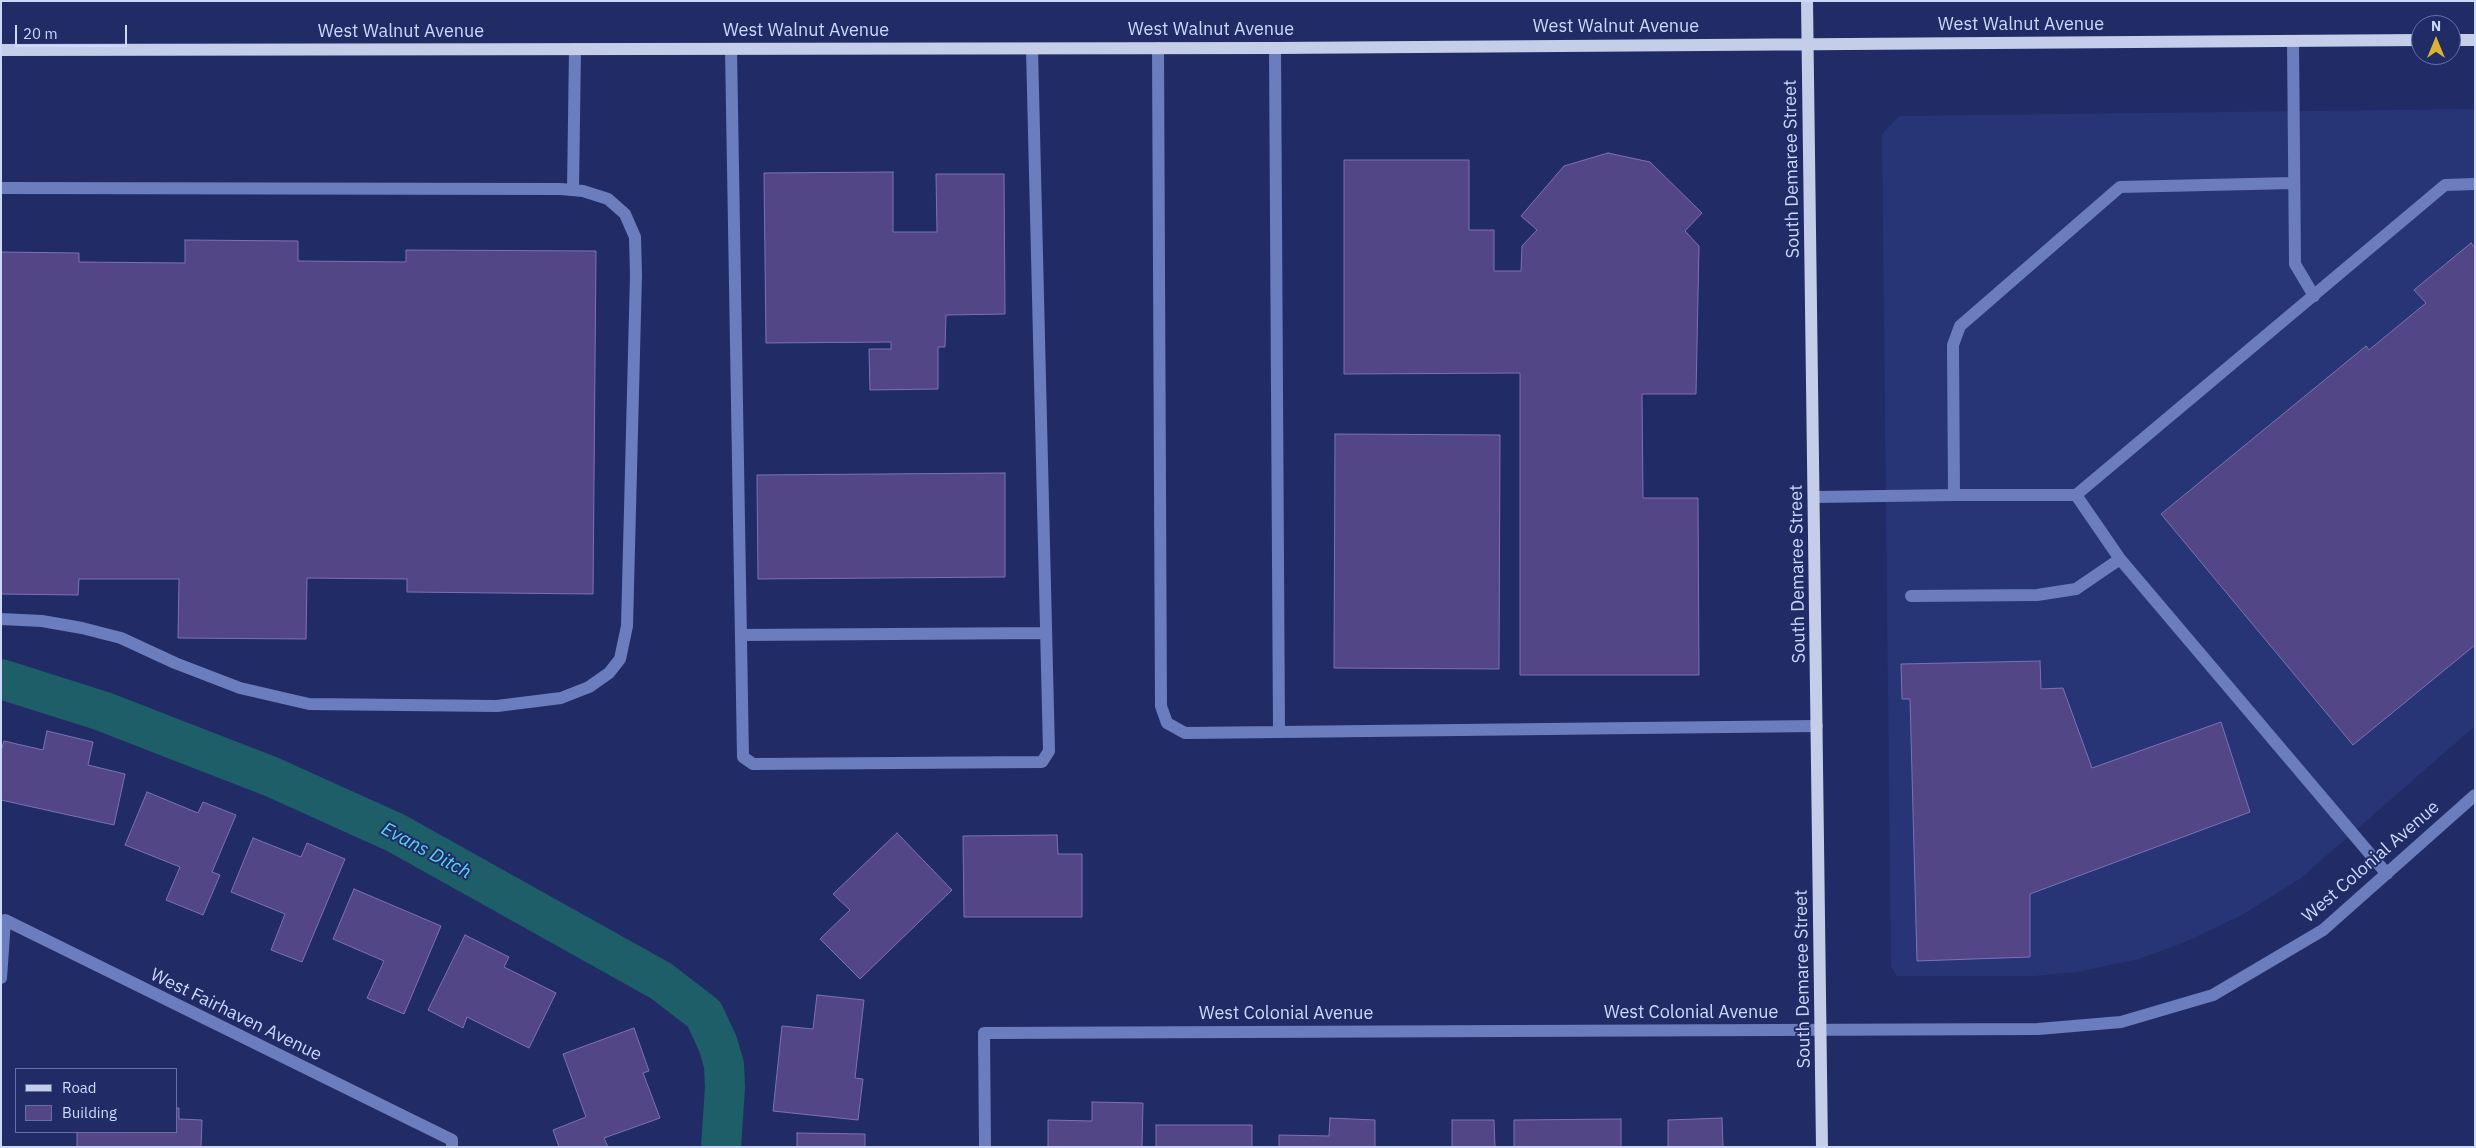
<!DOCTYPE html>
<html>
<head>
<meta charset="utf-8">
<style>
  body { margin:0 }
  #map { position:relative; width:2476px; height:1148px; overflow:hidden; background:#212c67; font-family:"IBM Plex Sans",sans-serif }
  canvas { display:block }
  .frame { position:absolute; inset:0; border:2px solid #ccd8fc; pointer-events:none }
  .legend { position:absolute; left:15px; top:1068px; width:162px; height:65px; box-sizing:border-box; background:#212c67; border:1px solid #6571a3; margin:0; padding:6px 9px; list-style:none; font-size:15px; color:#ccd8fc }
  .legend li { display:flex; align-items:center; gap:10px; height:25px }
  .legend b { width:25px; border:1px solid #6571a3 }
  .north { position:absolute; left:2411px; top:15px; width:50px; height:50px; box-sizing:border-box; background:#212c67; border:1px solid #6571a3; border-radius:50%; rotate:0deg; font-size:14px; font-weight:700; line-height:20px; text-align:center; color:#ccd8fc }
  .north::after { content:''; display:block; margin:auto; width:18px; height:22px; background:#dab333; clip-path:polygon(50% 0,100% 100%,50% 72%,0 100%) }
  .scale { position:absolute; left:15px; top:25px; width:112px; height:22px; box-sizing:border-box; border:2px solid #ccd8fc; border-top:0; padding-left:6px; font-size:15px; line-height:18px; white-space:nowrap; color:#ccd8fc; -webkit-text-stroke:4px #212c67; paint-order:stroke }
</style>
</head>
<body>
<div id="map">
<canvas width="2476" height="1148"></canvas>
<div class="frame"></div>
<ul class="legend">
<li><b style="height:6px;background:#c5cee9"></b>Road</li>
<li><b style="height:14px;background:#534687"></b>Building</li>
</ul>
<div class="north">N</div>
<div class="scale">20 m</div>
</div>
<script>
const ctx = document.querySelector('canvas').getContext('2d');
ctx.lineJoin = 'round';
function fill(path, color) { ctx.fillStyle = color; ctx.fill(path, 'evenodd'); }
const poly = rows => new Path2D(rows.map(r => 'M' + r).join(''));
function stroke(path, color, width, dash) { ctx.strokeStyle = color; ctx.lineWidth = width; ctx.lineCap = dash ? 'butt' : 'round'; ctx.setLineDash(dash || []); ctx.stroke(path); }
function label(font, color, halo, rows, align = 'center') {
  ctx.font = font + ' "IBM Plex Sans",sans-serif'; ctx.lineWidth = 4; ctx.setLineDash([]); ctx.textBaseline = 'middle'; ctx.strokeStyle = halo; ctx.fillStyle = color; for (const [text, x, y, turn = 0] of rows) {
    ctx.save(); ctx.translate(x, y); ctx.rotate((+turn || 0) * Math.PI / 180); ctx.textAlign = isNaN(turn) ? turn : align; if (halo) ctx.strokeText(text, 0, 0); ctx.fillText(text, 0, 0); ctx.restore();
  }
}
fill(poly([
  [2475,109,2475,726,2301,878,2242,915,2185,942,2139,959,2077,972,2035,976,1897,976,1891,966,1882,134,1899,116]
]), '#273476');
stroke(poly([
  [1,679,102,711,272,777,396,833,661,981,704,1014,718,1044,724,1065,725,1087,721,1147]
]), '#1e5e69', 40);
const building = poly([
  [1608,153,1650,162,1702,213,1685,231,1699,246,1696,394,1642,394,1643,498,1698,498,1699,675,1520,675,1520,373,1344,374,1344,160,1469,160,1469,230,1494,230,1494,271,1521,271,1522,246,1537,230,1521,216,1564,166,1608,153],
  [893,172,893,232,937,232,936,174,1004,174,1005,314,946,315,945,347,938,347,938,389,870,390,869,349,891,349,891,342,766,343,764,173,893,172],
  [185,240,298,241,298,261,406,262,406,250,596,251,593,594,407,592,407,579,307,578,306,639,178,638,179,579,79,579,78,595,1,594,1,252,79,253,79,262,185,263,185,240],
  [2471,243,2475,248,2475,645,2353,745,2161,514,2366,346,2369,350,2426,303,2414,290,2471,243],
  [1335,434,1500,435,1499,669,1334,668,1335,434],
  [1005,473,1005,577,758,579,757,475,1005,473],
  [2040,661,2041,689,2063,688,2092,768,2221,722,2250,812,2030,894,2030,957,1917,961,1910,699,1902,699,1901,664,2040,661],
  [47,731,93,742,88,765,125,774,114,825,1,800,1,751,4,741,43,750,47,731],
  [147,792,198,813,203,802,236,815,212,872,220,875,203,915,166,900,180,867,125,845,147,792],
  [897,833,952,890,860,979,820,939,850,910,833,894,897,833],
  [1057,835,1058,854,1082,854,1082,917,964,917,963,836,1057,835],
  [253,838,301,857,307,843,345,859,302,962,271,950,285,914,231,892,253,838],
  [354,889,441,926,404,1014,367,998,384,961,333,939,354,889],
  [465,935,509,957,504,967,556,993,529,1048,467,1017,463,1028,428,1010,465,935],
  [817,995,864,1000,855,1078,863,1079,858,1120,773,1111,782,1026,813,1029,817,995],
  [634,1028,649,1071,643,1073,660,1118,604,1138,608,1147,559,1147,553,1130,586,1117,563,1054,634,1028],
  [1092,1102,1143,1103,1142,1147,1048,1147,1048,1120,1092,1121,1092,1102],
  [176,1108,179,1108,179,1119,202,1120,201,1147,77,1147,77,1132,176,1132,176,1108],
  [1330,1118,1375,1120,1375,1147,1279,1147,1279,1135,1329,1136,1330,1118],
  [1722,1118,1723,1147,1668,1147,1668,1120,1722,1118],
  [1621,1119,1621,1147,1514,1147,1514,1120,1621,1119],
  [1452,1120,1494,1120,1495,1147,1452,1147,1452,1120],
  [1156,1125,1252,1125,1252,1147,1156,1147,1156,1125],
  [797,1133,865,1134,865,1147,797,1147,797,1133]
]);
fill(building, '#534687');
stroke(building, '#7d71b5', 1);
stroke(poly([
  [2293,41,2295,264,2314,296],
  [1158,48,1161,706,1167,723,1185,733,1279,732,1275,48],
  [731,49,743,757,753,764,1042,762,1049,751,1032,49],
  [1,188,561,189,583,191,608,199,625,214,635,237,636,275,627,626,620,659,609,673,589,687,561,698,497,706,309,704,240,688,175,663,121,638,82,628,42,621,1,619],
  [573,190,575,49],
  [2076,495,1954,495,1953,345,1960,326,2120,187,2293,183],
  [1815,497,1954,495],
  [1911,596,2037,595,2076,589,2120,559],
  [741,635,1046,633],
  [1279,732,1817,726],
  [2387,874,2120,559,2076,495,2445,185,2475,184],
  [1,978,5,920,452,1140,452,1147],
  [985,1147,984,1033,2038,1029,2121,1022,2213,995,2323,930,2475,795]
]), '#6b7dbd', 12);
stroke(poly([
  [1807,1,1822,1147],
  [2451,40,2475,40],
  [1,50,1275,48,2421,40]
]), '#c5cee9', 12);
label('18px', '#ccd8fc', '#212c67', [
  ["West Walnut Avenue",2021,25],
  ["West Walnut Avenue",1616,27],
  ["West Walnut Avenue",1211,30],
  ["West Walnut Avenue",806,31],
  ["West Walnut Avenue",401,32],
  ["South Demaree Street",1792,169,-91],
  ["South Demaree Street",1798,574,-91],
  ["West Colonial Avenue",2371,862,-41],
  ["South Demaree Street",1803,979,-91],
  ["West Colonial Avenue",1691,1013],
  ["West Colonial Avenue",1286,1014],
  ["West Fairhaven Avenue",236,1015,26]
]);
label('italic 19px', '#55d6ed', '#212c67', [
  ["Evans Ditch",426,851,28]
]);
</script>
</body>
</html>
